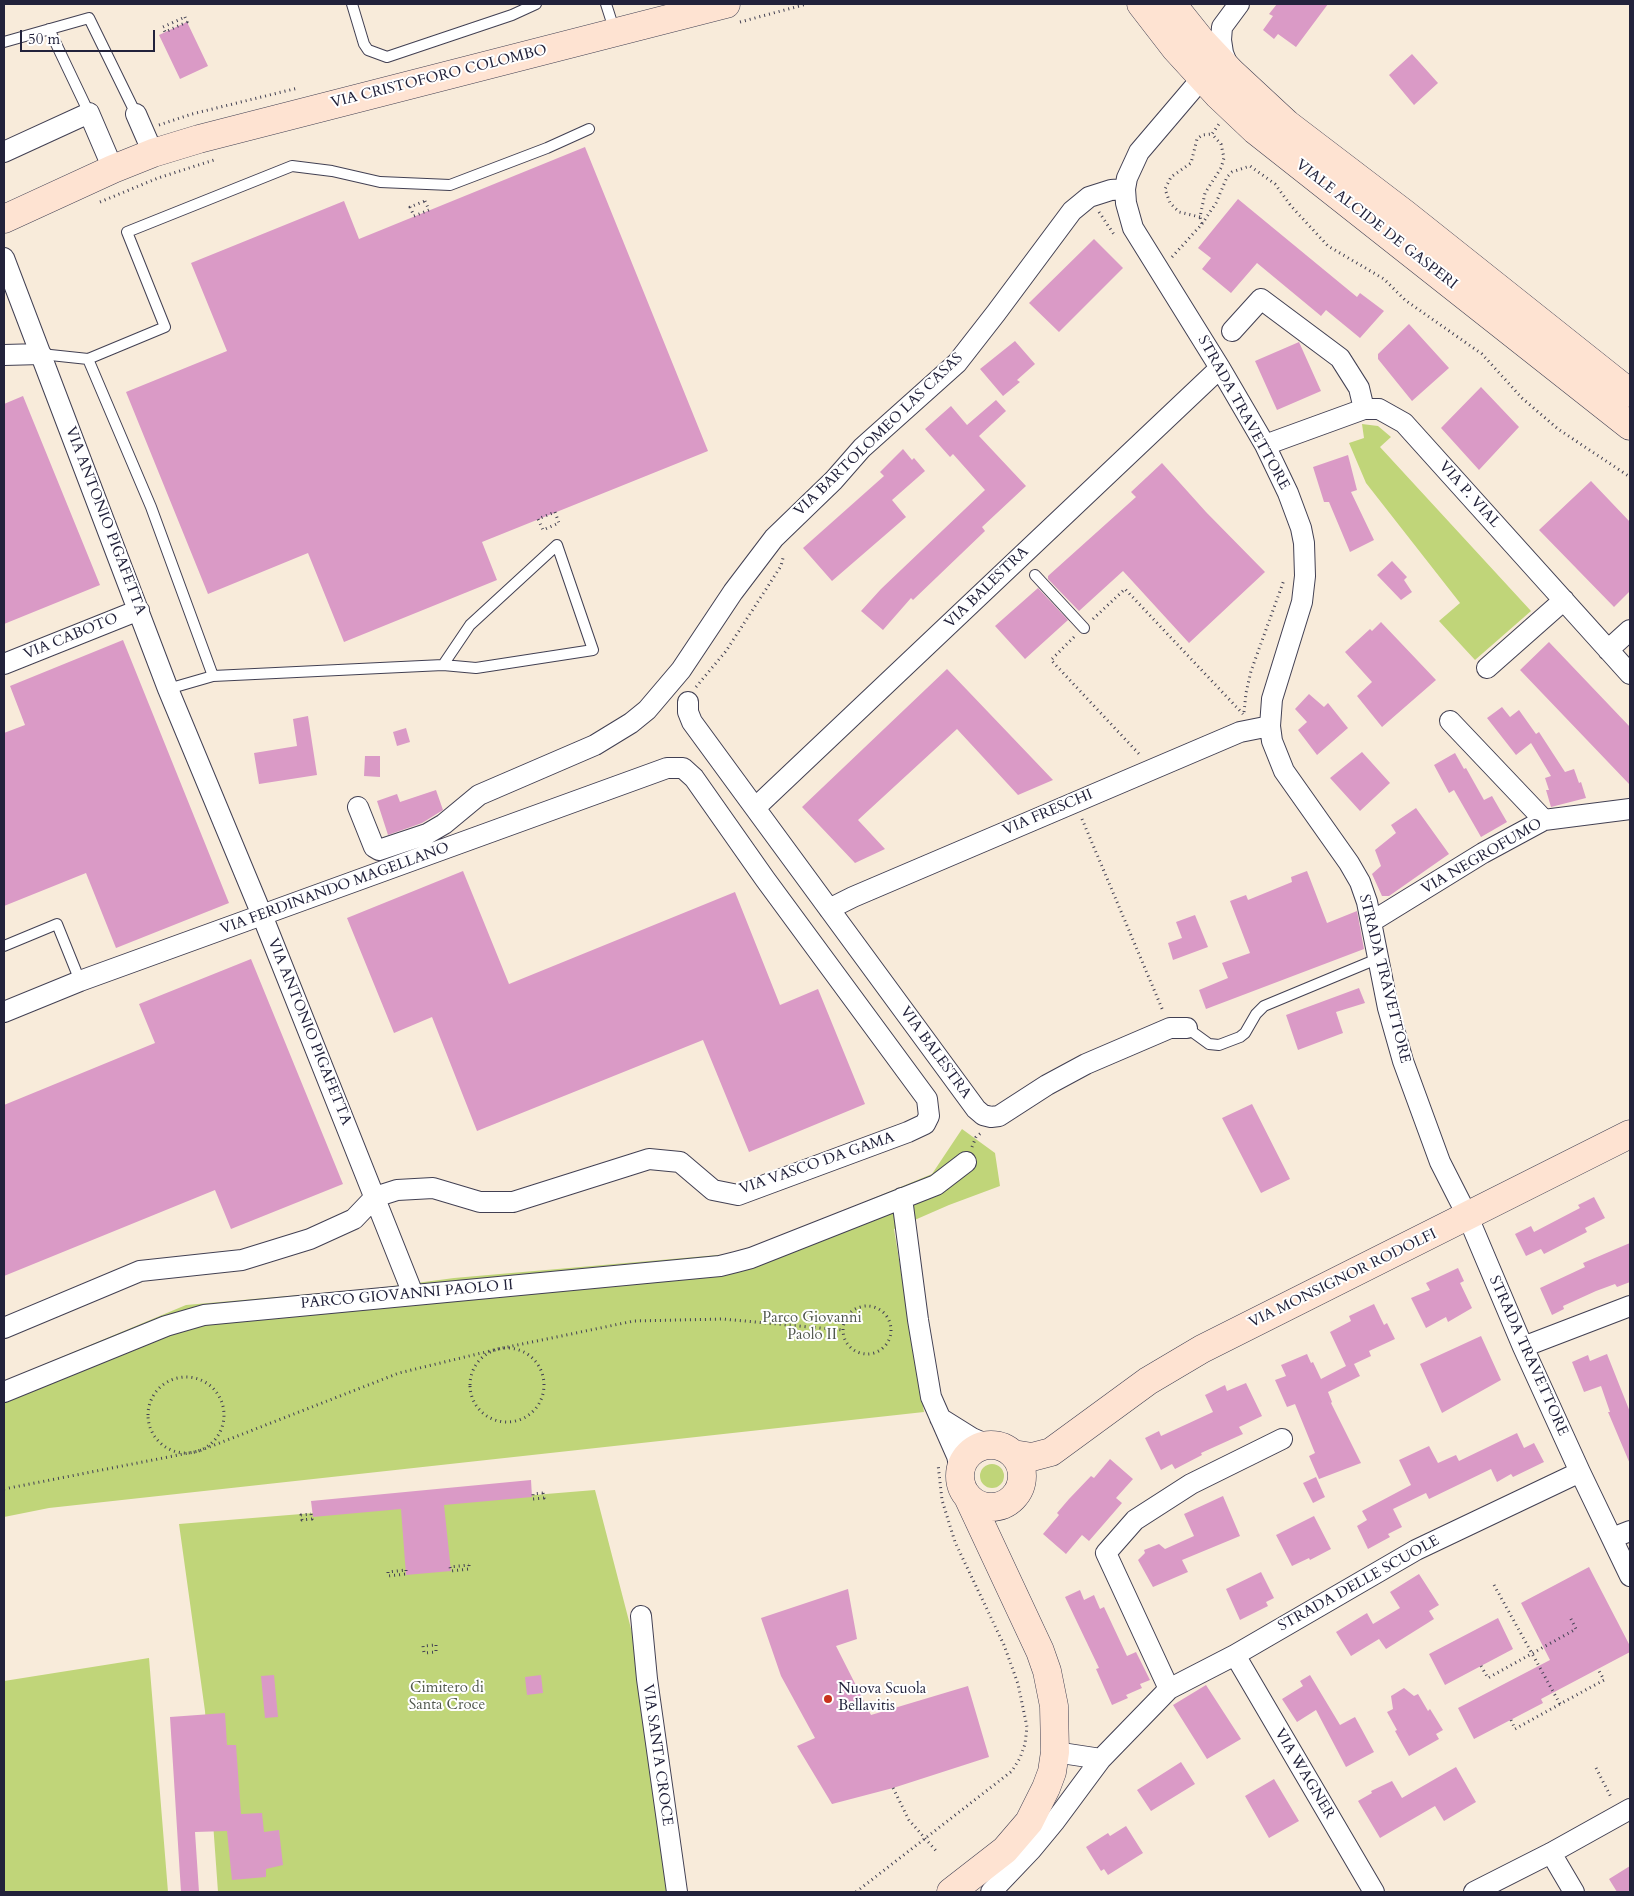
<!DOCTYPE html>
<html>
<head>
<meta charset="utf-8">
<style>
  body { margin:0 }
  #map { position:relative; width:1634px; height:1896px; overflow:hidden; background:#f8ebda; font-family:Cardo,serif }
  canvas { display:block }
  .frame { position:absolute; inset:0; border:5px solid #22223b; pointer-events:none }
  .scale { position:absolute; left:20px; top:30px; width:135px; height:22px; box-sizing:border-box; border:2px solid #22223b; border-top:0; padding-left:6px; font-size:15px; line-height:18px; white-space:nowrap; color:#22223b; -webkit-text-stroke:4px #fff; paint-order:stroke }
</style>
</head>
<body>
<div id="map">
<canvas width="1634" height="1896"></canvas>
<div class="frame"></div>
<div class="scale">50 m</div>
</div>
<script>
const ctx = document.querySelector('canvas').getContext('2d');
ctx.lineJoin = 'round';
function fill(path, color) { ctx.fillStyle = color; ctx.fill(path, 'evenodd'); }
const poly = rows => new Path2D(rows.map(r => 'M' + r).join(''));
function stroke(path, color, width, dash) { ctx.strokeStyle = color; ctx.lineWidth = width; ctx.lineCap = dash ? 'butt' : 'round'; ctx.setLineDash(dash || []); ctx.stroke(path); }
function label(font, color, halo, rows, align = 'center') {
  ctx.font = font + ' Cardo,serif'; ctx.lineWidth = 4; ctx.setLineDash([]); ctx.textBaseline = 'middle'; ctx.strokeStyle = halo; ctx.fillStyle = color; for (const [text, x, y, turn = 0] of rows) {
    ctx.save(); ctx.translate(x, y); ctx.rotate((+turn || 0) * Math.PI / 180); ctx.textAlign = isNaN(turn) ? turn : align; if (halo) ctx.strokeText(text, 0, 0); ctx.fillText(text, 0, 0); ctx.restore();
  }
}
fill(poly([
  [1362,424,1378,426,1391,437,1380,447,1531,611,1475,660,1439,621,1460,603,1366,483,1349,443,1364,438],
  [962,1129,995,1153,1000,1186,949,1205,894,1229,924,1412,49,1508,4,1517,4,1381,186,1305,379,1288,454,1278,741,1253,932,1174],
  '980 1476a12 12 0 1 1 24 0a12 12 0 1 1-24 0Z',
  [595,1490,643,1675,674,1892,218,1892,205,1711,179,1524],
  [149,1658,168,1892,4,1892,4,1681]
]), '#c0d579');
fill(poly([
  [1277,4,1328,4,1296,47,1278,34,1274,39,1263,30,1273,16,1269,14],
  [187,22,208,66,180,79,159,35],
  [1412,54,1438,83,1414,105,1389,75],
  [585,147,708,451,482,542,497,580,344,642,308,553,208,594,126,392,227,351,191,263,344,201,359,239],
  [1238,199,1357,297,1360,293,1384,311,1360,338,1326,310,1321,316,1257,263,1231,293,1202,269,1211,258,1198,248],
  [1094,239,1123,268,1059,332,1029,303],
  [1409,324,1449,368,1412,401,1378,359,1378,354],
  [1015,341,1035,364,1017,380,1020,382,1003,396,980,369],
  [1299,342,1321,391,1277,410,1255,361],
  [1481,387,1519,427,1479,470,1441,428],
  [23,396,100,585,4,624,4,404],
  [996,400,1006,411,979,436,1026,486,982,527,985,531,913,600,911,598,883,630,861,611,881,589,985,490,953,454,950,457,925,429,951,406,967,425],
  [903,449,912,460,914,458,925,471,892,500,906,517,832,581,803,548,884,476,880,472],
  [1348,455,1357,490,1351,492,1374,540,1350,552,1329,502,1324,502,1313,467],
  [1162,463,1206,512,1265,572,1189,643,1123,571,1079,611,1048,579,1048,576,1136,497,1131,492],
  [1591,481,1630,522,1630,591,1614,607,1539,530],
  [1392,561,1407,577,1404,580,1412,592,1401,600,1377,575],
  [1038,588,1068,620,1025,659,995,626],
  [1381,622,1436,680,1382,727,1357,696,1372,682,1345,652,1370,629,1372,631],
  [123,640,229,903,116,948,86,873,4,906,4,733,25,725,10,686],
  [1549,642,1630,727,1630,785,1520,670],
  [947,669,1053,780,1018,795,957,729,858,820,885,849,855,863,802,807],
  [1309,694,1324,707,1328,703,1348,728,1317,755,1298,730,1307,722,1295,709],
  [1502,707,1510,717,1519,710,1536,734,1539,732,1565,772,1574,769,1579,783,1581,782,1586,798,1551,807,1546,790,1549,790,1545,778,1551,776,1531,743,1516,755,1487,718],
  [308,716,317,775,259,784,254,753,297,746,293,719],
  [406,728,410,742,397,746,393,732],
  [1362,752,1390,783,1360,811,1330,778],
  [1455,753,1464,769,1466,768,1484,800,1492,796,1507,822,1481,837,1454,790,1449,793,1434,765],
  [365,756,380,756,380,777,364,776],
  [436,790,443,810,422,823,388,835,377,801,397,794,400,802],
  [1416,808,1449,854,1389,896,1382,896,1372,874,1381,866,1375,850,1396,833,1391,825],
  [463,871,509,984,735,892,780,1005,818,989,865,1104,749,1152,703,1040,477,1131,432,1017,394,1033,347,918],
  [1307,871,1327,923,1357,911,1364,949,1206,1009,1199,990,1228,978,1222,963,1250,953,1230,901,1246,895,1248,900,1292,882,1291,877],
  [1195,915,1208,947,1173,960,1168,943,1182,938,1176,922],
  [251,959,343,1184,231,1229,215,1190,4,1276,4,1105,155,1043,139,1004],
  [1359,988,1365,1003,1336,1012,1343,1033,1298,1050,1286,1015],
  [1252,1104,1290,1179,1261,1193,1222,1118],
  [1594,1197,1605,1218,1585,1228,1587,1232,1544,1254,1541,1249,1526,1256,1515,1234,1531,1226,1534,1232,1580,1208,1578,1205],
  [1630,1243,1630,1282,1617,1287,1615,1284,1596,1291,1563,1306,1564,1309,1552,1315,1540,1288,1585,1267,1583,1263],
  [1458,1268,1464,1281,1460,1283,1472,1308,1448,1322,1446,1317,1426,1328,1411,1298,1430,1290,1426,1283],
  [1374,1304,1384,1325,1387,1323,1395,1339,1369,1351,1371,1356,1354,1364,1360,1376,1328,1392,1332,1402,1331,1403,1361,1463,1319,1479,1309,1456,1315,1453,1295,1404,1287,1407,1275,1380,1286,1376,1281,1365,1307,1354,1311,1363,1313,1362,1321,1379,1346,1366,1330,1332,1351,1321,1349,1316],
  [1481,1336,1501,1380,1442,1413,1420,1364],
  [1607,1354,1630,1412,1630,1464,1608,1412,1610,1412,1601,1386,1584,1392,1572,1362,1588,1355,1590,1361],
  [1246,1383,1262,1416,1239,1427,1243,1434,1201,1453,1202,1455,1175,1469,1172,1464,1161,1470,1145,1438,1159,1431,1161,1436,1213,1412,1205,1395,1225,1385,1227,1391],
  [1517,1433,1524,1448,1534,1443,1544,1462,1513,1477,1511,1474,1497,1482,1491,1469,1429,1499,1426,1493,1393,1509,1402,1527,1388,1534,1390,1537,1368,1549,1357,1526,1367,1520,1362,1511,1411,1485,1399,1460,1429,1446,1438,1463,1456,1455,1459,1461],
  [1110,1459,1133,1479,1116,1498,1122,1503,1089,1541,1082,1535,1066,1554,1043,1534,1059,1515,1057,1513,1069,1499,1091,1476,1094,1478],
  [1316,1477,1325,1497,1313,1503,1303,1483],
  [531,1480,532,1497,444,1505,451,1571,406,1575,401,1509,313,1517,311,1501],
  [1223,1496,1240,1536,1182,1560,1188,1572,1153,1587,1138,1560,1145,1553,1144,1550,1159,1544,1165,1549,1194,1536,1184,1514],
  [1314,1516,1331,1549,1310,1560,1309,1558,1292,1566,1276,1535],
  [1589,1567,1630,1646,1630,1652,1541,1699,1543,1703,1474,1739,1458,1708,1550,1660,1521,1603],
  [1261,1572,1274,1598,1266,1602,1268,1606,1240,1620,1226,1589],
  [1419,1574,1439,1605,1429,1611,1434,1619,1386,1649,1379,1639,1351,1656,1336,1632,1367,1613,1373,1624,1400,1608,1390,1592],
  [848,1589,857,1639,836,1646,871,1715,968,1686,989,1757,893,1788,832,1804,797,1746,815,1738,781,1676,761,1618],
  [1080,1590,1084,1600,1094,1595,1100,1609,1104,1607,1127,1656,1136,1652,1150,1680,1140,1684,1142,1688,1126,1695,1128,1698,1112,1705,1096,1669,1099,1668,1065,1597],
  [1498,1618,1513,1649,1445,1685,1429,1654],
  [274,1675,278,1717,265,1718,261,1676],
  [541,1675,543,1693,527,1695,525,1677],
  [1310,1675,1340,1725,1355,1717,1374,1752,1346,1767,1316,1710,1297,1722,1282,1699,1303,1686,1300,1681],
  [1206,1685,1241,1739,1207,1759,1173,1705],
  [1404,1688,1414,1696,1418,1694,1428,1711,1430,1709,1443,1730,1436,1734,1439,1739,1409,1756,1395,1731,1397,1730,1387,1712,1393,1709,1391,1696],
  [225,1713,227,1745,236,1745,241,1814,262,1813,264,1832,279,1830,283,1865,266,1869,266,1877,232,1880,227,1831,195,1832,199,1892,181,1892,170,1717],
  [1181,1762,1195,1784,1151,1811,1137,1790],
  [1456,1767,1476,1802,1444,1821,1435,1806,1380,1838,1358,1801,1372,1793,1371,1791,1392,1781,1402,1798],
  [1274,1779,1299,1821,1269,1838,1245,1796],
  [1126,1826,1143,1853,1108,1875,1104,1869,1101,1871,1086,1847,1108,1833,1110,1836],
  [1630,1866,1630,1892,1617,1892,1609,1879]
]), '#da9ac6');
const lane = poly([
  [352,4,364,44,368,50,387,57,512,15,536,4],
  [606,4,615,32],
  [49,29,89,113],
  [4,42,89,18,136,114],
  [41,354,88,359],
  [1035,575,1084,628],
  [213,676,151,507,88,359,165,327,127,232,292,166,332,171,380,182,450,185,547,148,589,129],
  [168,689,213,676,443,665,476,668,593,650,557,545,470,625,443,665],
  [4,946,57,924,80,981],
  [1187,1028,1209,1044,1219,1045,1240,1037,1245,1033,1256,1014,1264,1006,1377,959]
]);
const street = poly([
  [1229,68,1223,53,1221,40,1222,27,1239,4],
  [1202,78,1139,152,1127,178,1125,189,1126,203,1133,228,1220,368,1265,445,1288,493,1301,528,1304,543,1305,576,1302,602,1272,699,1270,726,1272,741,1284,771,1349,863,1360,882,1367,902,1388,1008,1403,1061,1440,1162,1468,1217,1523,1347,1580,1472,1630,1576],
  [136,114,153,153],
  [4,152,89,113,113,169],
  [4,258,168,689,262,915,413,1294],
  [1232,331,1261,299,1340,358,1359,388,1364,409],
  [4,355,41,354],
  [1265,445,1364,409,1379,409,1404,423,1630,674],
  [1608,650,1630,630],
  [4,664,139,610],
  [1487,668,1564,600],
  [688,702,688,712,692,722,755,808],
  [1450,721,1544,820],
  [358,807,374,847,379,850,427,834,444,824,479,795,595,745,631,723,647,710,681,670,733,592,774,538,834,480,862,448,957,363,996,313,1072,211,1089,197,1111,190,1125,189],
  [829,909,853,897,1240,732,1270,726],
  [1371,922,1483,853,1544,820,1630,809],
  [4,1012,80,981,667,768,683,768,694,778,765,879,927,1099,929,1116,925,1124,908,1132,738,1195,713,1190,680,1162,649,1159,513,1202,480,1202,433,1188,397,1190,375,1197,354,1219,310,1239,242,1260,140,1271,4,1328],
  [1187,1028,1170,1028,1086,1064,1047,1085,999,1116,991,1117,983,1115,976,1109,755,808,1220,368],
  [902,1198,918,1320,931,1397,957,1456,960,1469],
  [1523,1347,1630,1306],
  [4,1392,166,1326,204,1315,720,1266,736,1262,751,1258,936,1185,966,1162],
  [940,1418,972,1438,988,1445],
  [1612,1538,1630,1531],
  [641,1616,647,1679,677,1892],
  [1235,1655,1374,1892],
  [1169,1689,1106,1553,1135,1520,1191,1484,1282,1439],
  [1055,1752,1101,1759],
  [1551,1853,1574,1892],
  [991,1892,1031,1850,1055,1821,1101,1759,1169,1689,1235,1655,1416,1550,1580,1472],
  [1474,1892,1551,1853,1630,1809]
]);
const secondary = poly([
  [1141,4,1175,48,1218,95,1255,130,1630,426],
  [1172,4,1200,39,1231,72,1287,124,1405,214,1630,393],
  [4,219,113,169,153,153,199,139,726,4],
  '960 1476a31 31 0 1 1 62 0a31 31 0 1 1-62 0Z',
  [1013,1454,1032,1457,1051,1452,1148,1381,1202,1349,1630,1134],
  [951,1892,1005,1850,1029,1822,1046,1788,1052,1772,1055,1752,1054,1706,1047,1671,1040,1651,968,1497]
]);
stroke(lane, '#424053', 12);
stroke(street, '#424053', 22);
stroke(secondary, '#424053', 29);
stroke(poly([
  [185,17,187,22,165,32,163,27,185,17],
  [740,22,807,4],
  [159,125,192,114,298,88],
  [425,201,429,210,414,216,410,207,425,201],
  [100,202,158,178,214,160],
  [1099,212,1115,236],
  [1200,217,1179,212,1170,203,1165,189,1171,177,1191,163,1197,139,1202,135,1212,134],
  [1202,224,1216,203,1227,177,1232,172,1250,166,1275,184,1291,206,1328,246,1384,279,1405,300,1482,354,1522,398,1558,429,1630,477],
  [1172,257,1202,224,1200,217,1205,193,1221,168,1224,158,1221,144,1212,134,1219,124],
  [555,512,559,523,543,530,538,519,555,512],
  [1093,619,1125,589,1243,714],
  [1074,637,1051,660,1140,755],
  [696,687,726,651,781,566,783,558],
  [1244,712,1246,693,1251,671,1284,580],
  [1082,819,1163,1011],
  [972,1147,976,1137,981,1133],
  '843 1330a24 24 0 1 1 48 0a24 24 0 1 1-48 0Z',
  '470 1385a37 37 0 1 1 74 0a37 37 0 1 1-74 0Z',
  '148 1415a38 38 0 1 1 76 0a38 38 0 1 1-76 0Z',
  [4,1489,199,1451,399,1373,498,1349,634,1321,723,1319,842,1330],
  [543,1493,544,1498,533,1499,533,1494,543,1493],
  [311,1514,312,1519,302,1520,301,1515,311,1514],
  [469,1565,469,1569,451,1571,450,1567,469,1565],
  [406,1570,406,1574,388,1576,388,1572,406,1570],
  [1494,1585,1560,1704,1604,1680,1598,1669],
  [436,1645,436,1652,424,1653,423,1646,436,1645],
  [1481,1666,1488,1678,1576,1629,1570,1617],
  [1511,1720,1515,1729,1560,1704],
  [1596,1768,1612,1799],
  [893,1788,909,1820,938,1853],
  [856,1892,1012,1771,1020,1758,1025,1744,1027,1727,1018,1684,1004,1645,955,1542,942,1500,938,1464]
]), '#424053', 3, [1, 4]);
stroke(lane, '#fff', 10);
stroke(street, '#fff', 20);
stroke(secondary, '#fee3d2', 28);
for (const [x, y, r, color] of [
  [828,1699,5,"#c8321e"]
]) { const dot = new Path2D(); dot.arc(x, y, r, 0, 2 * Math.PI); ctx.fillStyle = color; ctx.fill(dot); stroke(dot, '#fff', 2); }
label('15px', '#22223b', '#fff', [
  ["VIA CRISTOFORO COLOMBO",439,77,-14],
  ["VIALE ALCIDE DE GASPERI",1376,225,38],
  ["STRADA TRAVETTORE",1243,413,61],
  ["VIA BARTOLOMEO LAS CASAS",879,435,-44],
  ["VIA P. VIAL",1469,495,48],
  ["VIA ANTONIO PIGAFETTA",105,521,69],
  ["VIA BALESTRA",987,588,-44],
  ["VIA CABOTO",71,637,-22],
  ["VIA FRESCHI",1048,813,-23],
  ["VIA NEGROFUMO",1482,857,-30],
  ["VIA FERDINANDO MAGELLANO",335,889,-20],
  ["STRADA TRAVETTORE",1384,979,76],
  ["VIA ANTONIO PIGAFETTA",309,1032,68],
  ["VIA BALESTRA",935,1053,54],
  ["VIA VASCO DA GAMA",817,1164,-19],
  ["VIA MONSIGNOR RODOLFI",1343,1279,-26],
  ["PARCO GIOVANNI PAOLO II",407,1295,-5],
  ["STRADA TRAVETTORE",1528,1356,66],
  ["STRADA DELLE SCUOLE",1359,1584,-29],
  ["VIA SANTA CROCE",657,1755,82],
  ["VIA WAGNER",1304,1774,59]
]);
label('15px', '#51584e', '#fff', [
  ["Parco Giovanni",812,1319],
  ["Paolo II",812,1336],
  ["Cimitero di",447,1689],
  ["Santa Croce",447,1706]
]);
label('15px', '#22223b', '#fff', [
  ["Nuova Scuola",838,1690],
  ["Bellavitis",838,1707]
], 'left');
</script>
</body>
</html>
